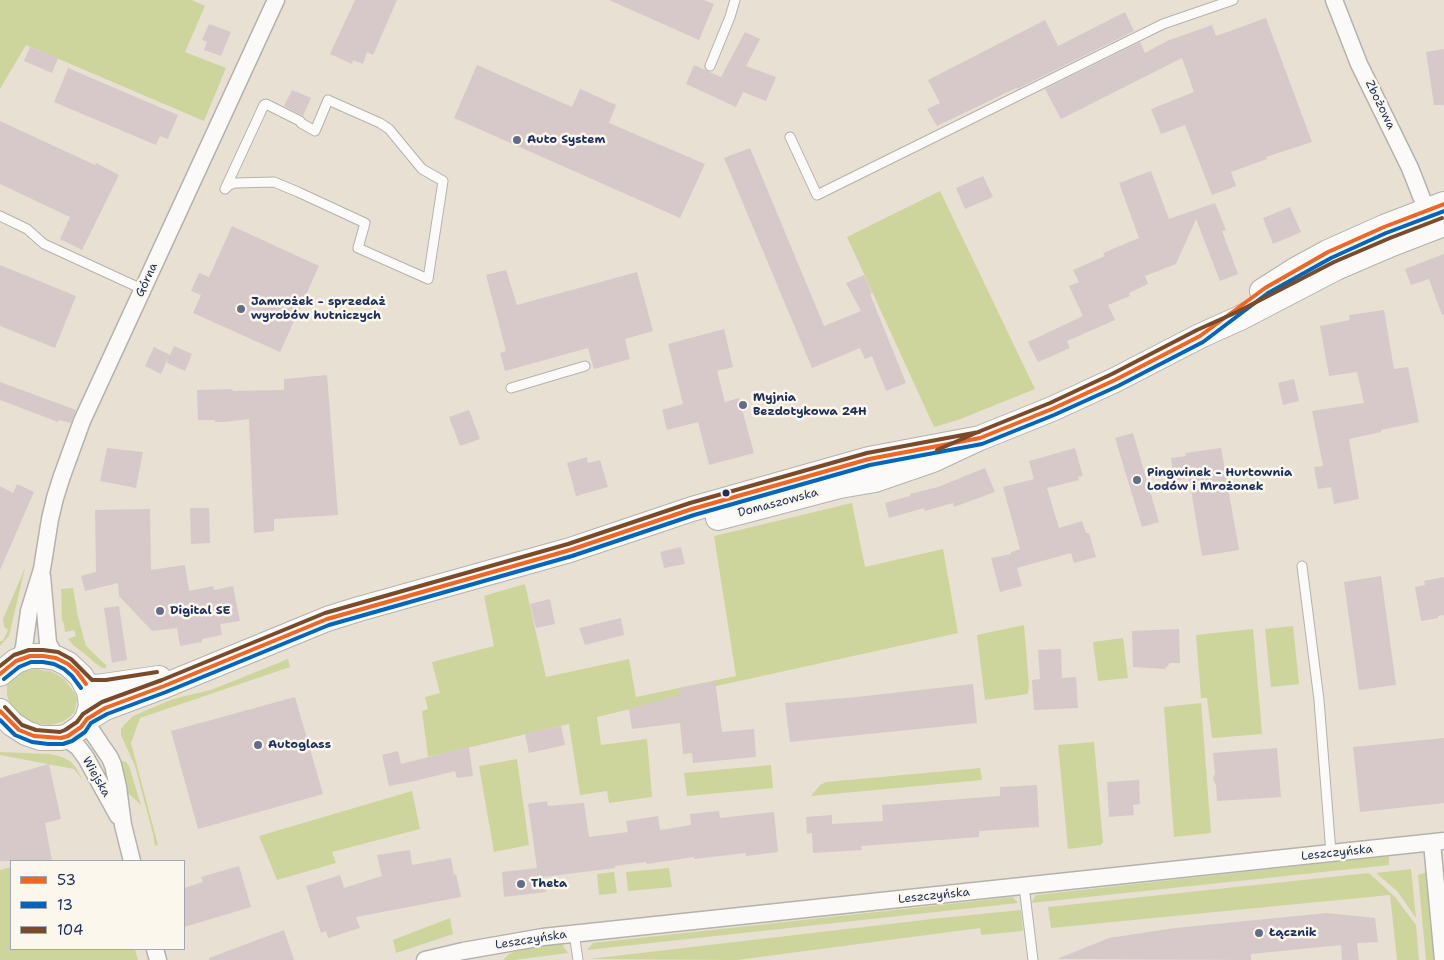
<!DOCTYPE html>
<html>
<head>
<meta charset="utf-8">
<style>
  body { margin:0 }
  #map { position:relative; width:1444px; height:960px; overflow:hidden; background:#e8e0d2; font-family:"Shantell Sans",sans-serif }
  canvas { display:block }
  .legend { position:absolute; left:10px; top:860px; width:175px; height:90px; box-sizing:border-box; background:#fbf7ec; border:1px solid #a1a7b3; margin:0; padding:6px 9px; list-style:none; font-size:15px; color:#1b2f5e }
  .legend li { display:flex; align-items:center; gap:10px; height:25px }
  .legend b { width:25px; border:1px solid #a1a7b3 }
</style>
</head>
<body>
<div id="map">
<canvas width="1444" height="960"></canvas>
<ul class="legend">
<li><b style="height:6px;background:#f26522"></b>53</li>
<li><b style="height:6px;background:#0065bd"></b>13</li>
<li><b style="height:6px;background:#7a4b2a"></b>104</li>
</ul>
</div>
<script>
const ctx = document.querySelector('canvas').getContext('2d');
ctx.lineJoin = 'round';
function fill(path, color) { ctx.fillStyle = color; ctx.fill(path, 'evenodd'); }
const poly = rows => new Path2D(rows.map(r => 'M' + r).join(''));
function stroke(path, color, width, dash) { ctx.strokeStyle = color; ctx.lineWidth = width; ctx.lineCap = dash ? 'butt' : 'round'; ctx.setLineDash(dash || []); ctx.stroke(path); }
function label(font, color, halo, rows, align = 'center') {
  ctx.font = font + ' "Shantell Sans",sans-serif'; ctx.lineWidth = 5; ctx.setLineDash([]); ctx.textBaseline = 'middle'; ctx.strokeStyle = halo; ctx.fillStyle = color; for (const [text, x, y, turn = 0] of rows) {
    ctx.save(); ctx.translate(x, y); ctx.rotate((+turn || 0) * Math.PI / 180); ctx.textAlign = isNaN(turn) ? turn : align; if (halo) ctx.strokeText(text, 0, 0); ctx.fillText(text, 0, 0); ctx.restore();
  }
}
fill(poly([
  [0,0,192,0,205,6,185,52,226,68,204,121,26,45,0,89],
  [940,191,1035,389,958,420,934,427,847,237],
  [852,503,865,567,943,549,958,633,680,694,680,697,597,717,601,745,647,739,652,797,609,803,607,791,580,795,569,724,428,757,422,711,428,709,425,697,440,693,432,662,494,646,484,596,525,584,546,677,629,659,636,697,736,676,714,536],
  [25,568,9,636,0,646,0,641,3,641,8,630,4,627,3,619],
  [73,588,78,617,86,646,106,665,106,668,102,668,95,663,85,654,73,645,68,639,76,636,74,630,65,632,64,624,62,620,61,589],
  [1024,625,1029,685,1028,694,985,700,977,635],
  [1293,626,1299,684,1271,687,1265,629],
  [1253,629,1262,734,1212,738,1207,698,1201,698,1196,635],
  [1123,638,1128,678,1098,681,1093,642],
  [288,659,290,667,140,718,131,743,158,845,155,846,153,834,135,766,121,735,121,729,124,725,133,716,168,701,181,697,211,690],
  [35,669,50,671,58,675,64,679,75,693,77,699,75,711,71,716,62,722,50,725,34,723,19,715,10,706,7,695,7,684,13,677,21,672],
  [1201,703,1211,833,1174,837,1164,707],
  [1094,742,1103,842,1101,845,1068,849,1058,745],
  [0,752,50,754,62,757,71,762,76,768,83,780,74,769,0,755],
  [517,759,529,845,494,852,479,766],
  [119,760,126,762,129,766,141,805,127,792],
  [771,765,773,788,687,796,684,773],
  [980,768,982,780,811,796,820,785,826,782],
  [412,791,420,829,332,852,336,863,277,880,259,836],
  [1389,856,1389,865,1031,903,1036,895],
  [11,867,11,949,135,949,138,960,0,960,0,870],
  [669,868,672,887,628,891,626,872],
  [1411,869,1416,918,1397,891,1376,873],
  [614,872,617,893,599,895,597,874],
  [1427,872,1435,960,1426,960,1418,875],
  [1369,873,1395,897,1416,925,1419,960,1397,960,1390,895,1051,928,1048,907],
  [1013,897,1018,903,587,950,593,943],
  [1021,910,1023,931,981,935,980,928,737,960,589,959,941,918],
  [450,918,453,934,396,953,393,940],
  [562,944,568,953,514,960,503,960,509,954,523,948]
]), '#ced59c');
fill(poly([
  [355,0,397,0,373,55,367,52,363,64,353,60,352,64,330,54],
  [609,0,704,0,714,4,699,40],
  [1125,12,1134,31,1017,89,1016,88,937,126,927,109,940,103,928,80,1045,20,1058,46],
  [1266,18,1312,142,1266,157,1267,159,1231,172,1236,186,1212,195,1185,125,1161,134,1151,109,1194,92,1182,58,1061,119,1045,89,1140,42,1145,53,1167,41,1212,25,1216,36],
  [209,24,231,32,221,56,204,50,207,42,202,40],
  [745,32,760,39,746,66,776,77,766,101,743,92,736,107,686,84,694,65,721,77],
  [30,47,58,58,52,73,24,61],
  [1444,49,1444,105,1434,105,1426,52],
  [477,65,572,107,580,89,616,105,609,123,705,164,680,218,454,118],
  [68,68,178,115,168,139,160,136,156,145,54,102],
  [292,90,311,98,303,116,284,106],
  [0,121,95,165,96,163,119,175,82,250,60,239,70,217,0,184],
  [750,148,824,326,861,311,846,283,864,275,872,293,870,294,906,383,886,391,872,356,865,359,860,348,812,368,724,158],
  [1151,171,1169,219,1215,203,1226,230,1222,231,1238,274,1220,281,1196,219,1176,264,1145,276,1148,284,1129,293,1130,296,1108,305,1115,320,1067,341,1070,348,1038,362,1028,342,1083,316,1069,286,1079,282,1073,270,1105,256,1103,253,1139,238,1119,183],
  [983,176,993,197,965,209,956,188],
  [1290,207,1301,232,1273,244,1263,218],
  [232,226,319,266,280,352,193,313,201,295,191,291,199,273,209,277],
  [1444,254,1444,314,1442,315,1429,279,1411,285,1405,269],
  [0,265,76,296,55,348,0,326],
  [506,270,517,305,637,272,653,331,625,339,630,359,594,369,588,348,505,371,500,353,506,351,486,275],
  [1384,310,1394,369,1408,367,1419,422,1381,430,1381,432,1349,439,1359,499,1334,504,1331,487,1318,489,1314,467,1323,466,1312,411,1364,403,1357,372,1329,376,1320,326,1350,320,1349,315],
  [724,329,733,367,717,371,725,402,739,398,754,453,709,465,698,422,667,430,662,410,683,404,668,344],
  [174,346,192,354,185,371,167,363,168,358,161,374,145,366,154,347,170,355],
  [327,375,338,515,274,519,274,531,254,533,249,419,224,422,215,422,215,420,198,420,197,390,232,389,233,391,284,390,284,379],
  [1294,379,1299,401,1283,405,1278,383],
  [0,382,76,410,71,423,59,420,58,422,0,400],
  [469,410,480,439,460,446,449,417],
  [1133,433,1159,522,1142,527,1115,438],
  [107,448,143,452,136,488,100,481],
  [1075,448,1083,476,1078,477,1079,480,1047,488,1059,528,1082,521,1086,533,1089,533,1096,557,1074,563,1071,553,1017,568,1022,586,1000,592,991,558,1011,554,1011,552,1020,549,1003,487,1034,479,1029,461],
  [1221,448,1239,550,1202,556,1189,478,1174,481,1171,458,1186,456,1185,453],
  [587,457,588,463,600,460,608,487,576,496,567,463],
  [985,468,995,492,954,507,953,503,925,511,924,508,889,518,885,503,910,496,910,494,938,487],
  [17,484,34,492,0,570,0,486,13,493],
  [190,508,209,508,210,543,191,544],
  [150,509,151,570,185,565,189,591,213,586,214,590,233,586,240,621,220,624,222,635,202,639,202,642,180,646,177,628,152,631,119,596,118,583,85,591,81,576,96,572,95,510],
  [681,547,685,564,664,568,660,552],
  [1381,576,1396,685,1359,690,1344,582],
  [1444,577,1444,615,1438,616,1438,618,1421,621,1415,587,1425,585,1424,581],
  [550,599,555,624,536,628,530,604],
  [119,606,127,660,112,663,104,608],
  [621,618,624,635,585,645,579,628],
  [1179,629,1180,663,1170,663,1165,669,1133,667,1132,631],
  [1061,649,1062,678,1076,677,1078,708,1034,710,1032,680,1040,679,1038,650],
  [715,681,722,732,754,729,756,757,693,763,692,753,683,754,680,723,632,729,629,709,680,695,679,688],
  [973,684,977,723,790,742,785,703,857,697],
  [295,697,323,794,198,829,171,731],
  [561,726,565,745,529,753,525,734],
  [1444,738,1444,803,1360,812,1353,747],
  [469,747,473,776,457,778,455,771,415,781,389,786,382,755,398,751,401,764],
  [1277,748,1281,797,1217,801,1216,785,1213,779,1215,773,1213,753],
  [49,764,61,819,45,823,52,861,0,861,0,778],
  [1139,780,1140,804,1133,805,1134,815,1109,817,1107,782],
  [1037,785,1039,827,979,831,979,837,861,846,862,850,813,853,812,833,807,834,806,817,832,815,832,824,883,821,882,805,1000,796,1000,787],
  [547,801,548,806,584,803,589,837,628,832,626,821,658,816,660,830,691,825,690,814,719,811,720,818,774,812,778,852,746,856,746,853,694,859,694,857,647,864,646,862,615,866,615,868,544,877,546,892,504,897,502,872,537,868,528,804],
  [410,850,412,865,451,858,454,875,456,874,461,897,356,917,360,928,328,938,326,931,321,933,306,886,340,875,344,888,382,876,377,855],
  [239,866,251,907,184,927,184,888,203,882,201,877],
  [1327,913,1375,918,1378,942,1357,943,1359,960,1342,960,1341,945,1251,954,1251,960,1057,959,1109,938,1175,928],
  [284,930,294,960,209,960,209,958]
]), '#d7c9c9');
const lane = poly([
  [710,66,730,17,735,0],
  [328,100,380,123,389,129,422,169,443,181,428,279,358,248,365,223,298,192,274,182,235,183,229,185,225,189,264,105,266,104,300,121,301,123,315,131,328,100],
  [790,137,817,195,1163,24,1233,0],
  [0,216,27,229,44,244,142,289],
  [511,388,585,366],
  [1302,566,1319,700,1331,853],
  [1024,886,1033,960],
  [574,933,578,960]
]);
const street = poly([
  [1334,0,1359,64,1410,168,1430,219],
  [42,576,48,643,56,658],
  [16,661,22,653,24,647,29,611,42,569,50,519,55,498,62,476,82,421,276,0],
  [87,719,91,730,110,758,113,765,118,787,123,825,132,861],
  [61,738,68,740,78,747,86,758,118,816],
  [1432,843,1443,960],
  [155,949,158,960],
  [425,960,463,951,543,937,1444,841]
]);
const secondary = poly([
  [1262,291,1295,270,1328,252,1384,227,1444,204],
  [718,518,840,486,875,480,933,460,980,438,1052,409,1115,380,1200,336,1240,318,1336,268,1392,244,1444,224],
  [0,674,16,661,30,656,43,656,56,658,68,664,81,676,89,691,91,706,87,719,81,727,68,736,61,738,40,738,26,733,12,724,0,711],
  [86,684,91,686,97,687,159,678],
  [87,719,105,708,164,686,327,619,359,609,570,550,692,509,869,459,980,438]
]);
stroke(lane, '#b4b2ad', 11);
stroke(street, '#b4b2ad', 19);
stroke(secondary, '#b4b2ad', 26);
stroke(lane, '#fcfaf8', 9);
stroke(street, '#fcfaf8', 16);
stroke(secondary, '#fcfaf8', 24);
stroke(poly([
  [0,674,16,661,30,656,43,656,56,658,68,664,77,672,86,684],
  [0,711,19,730,34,736,61,738,68,736,81,727,87,719,105,708,164,686,327,619,570,550,692,509,869,459,980,438,1052,409,1115,380,1200,336,1265,288,1328,252,1384,227,1444,204]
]), '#f26522', 4);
stroke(poly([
  [4,679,19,667,31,662,43,662,54,664,64,669,72,676,81,688],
  [0,720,15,735,32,742,48,744,63,744,72,741,85,732,91,723,107,714,166,692,329,625,572,556,694,515,870,465,982,444,1054,415,1118,386,1203,342,1268,293,1331,258,1386,233,1444,211]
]), '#0065bd', 4);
stroke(poly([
  [937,450,978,432,1050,403,1112,374,1197,330,1237,312,1334,262,1390,238,1442,218],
  [0,666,14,655,29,650,43,650,58,652,71,659,92,680,106,680,157,672],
  [5,707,22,725,36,730,60,732,65,730,77,722,83,714,102,702,162,680,325,613,568,544,690,503,867,453,979,432]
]), '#7a4b2a', 4);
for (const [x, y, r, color] of [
  [517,140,5,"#636d87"],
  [241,309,5,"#636d87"],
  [743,405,5,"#636d87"],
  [1137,480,5,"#636d87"],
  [726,493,4.5,"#1b2f5e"],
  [160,611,5,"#636d87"],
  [258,745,5,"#636d87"],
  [521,884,5,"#636d87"],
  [1259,933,5,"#636d87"]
]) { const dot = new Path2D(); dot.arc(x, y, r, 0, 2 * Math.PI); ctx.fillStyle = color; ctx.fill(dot); stroke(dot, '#fbf7ec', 2); }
label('12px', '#1b2f5e', '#fbf7ec', [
  ["Zbożowa",1380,105,64],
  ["Górna",147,280,-65],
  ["Domaszowska",778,503,-15],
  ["Wiejska",96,777,60],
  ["Leszczyńska",1337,853,-6],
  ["Leszczyńska",934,896,-6],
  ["Leszczyńska",531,940,-9]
]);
label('bold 12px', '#1b2f5e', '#fbf7ec', [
  ["Auto System",527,140],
  ["Jamrożek - sprzedaż",251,302],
  ["wyrobów hutniczych",251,316],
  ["Myjnia",753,398],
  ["Bezdotykowa 24H",753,412],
  ["Pingwinek - Hurtownia",1147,473],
  ["Lodów i Mrożonek",1147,487],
  ["Digital SE",170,611],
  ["Autoglass",268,745],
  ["Theta",531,884],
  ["Łącznik",1269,933]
], 'left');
</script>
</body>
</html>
